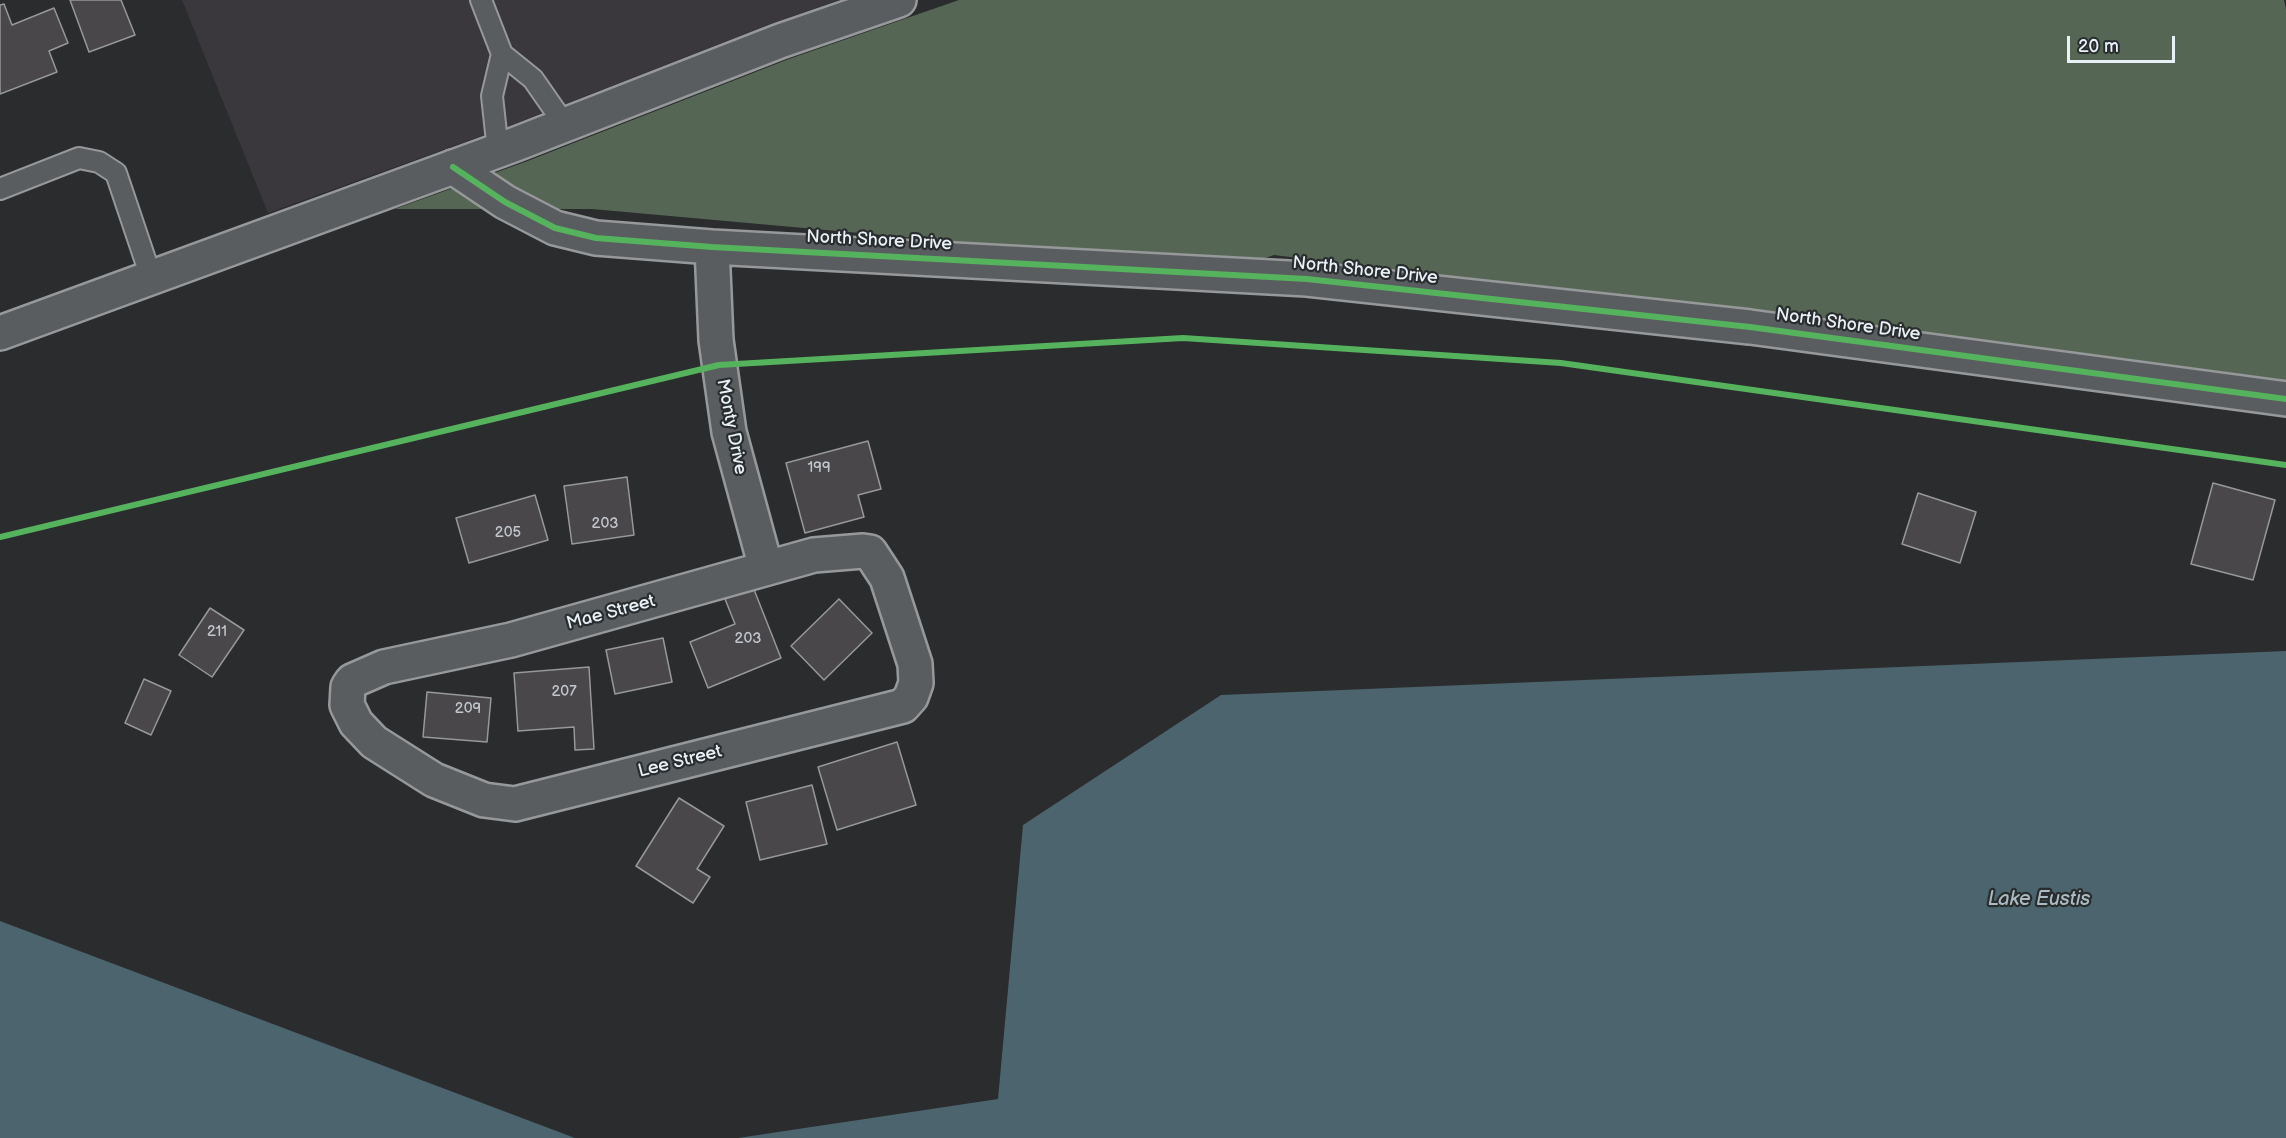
<!DOCTYPE html>
<html>
<head>
<meta charset="utf-8">
<style>
  body { margin:0 }
  #map { position:relative; width:2286px; height:1138px; overflow:hidden; background:#2b2c2d; font-family:"Balsamiq Sans",sans-serif }
  canvas { display:block }
  .scale { position:absolute; left:2067px; top:36px; width:108px; height:27px; box-sizing:border-box; border:3px solid #e8f1f8; border-top:0; padding-left:8px; font-size:18px; line-height:21px; white-space:nowrap; color:#e8f1f8; -webkit-text-stroke:4px #2a2d2e; paint-order:stroke }
</style>
</head>
<body>
<div id="map">
<canvas width="2286" height="1138"></canvas>
<div class="scale">20 m</div>
</div>
<script>
const ctx = document.querySelector('canvas').getContext('2d');
ctx.lineJoin = 'round';
function fill(path, color) { ctx.fillStyle = color; ctx.fill(path, 'evenodd'); }
const poly = rows => new Path2D(rows.map(r => 'M' + r).join(''));
function stroke(path, color, width, dash) { ctx.strokeStyle = color; ctx.lineWidth = width; ctx.lineCap = dash ? 'butt' : 'round'; ctx.setLineDash(dash || []); ctx.stroke(path); }
function label(font, color, halo, rows, align = 'center') {
  ctx.font = font + ' "Balsamiq Sans",sans-serif'; ctx.lineWidth = 4.5; ctx.setLineDash([]); ctx.textBaseline = 'middle'; ctx.strokeStyle = halo; ctx.fillStyle = color; for (const [text, x, y, turn = 0] of rows) {
    ctx.save(); ctx.translate(x, y); ctx.rotate((+turn || 0) * Math.PI / 180); ctx.textAlign = isNaN(turn) ? turn : align; if (halo) ctx.strokeText(text, 0, 0); ctx.fillText(text, 0, 0); ctx.restore();
  }
}
fill(poly([
  [182,0,839,0,770,24,506,127,268,213]
]), '#3a383c');
fill(poly([
  [959,0,2284,0,2286,9,2286,393,2208,371,1274,255,1239,267,592,209,395,209,525,162,789,59]
]), '#556754');
fill(poly([
  [2286,651,2286,1138,738,1138,998,1099,1023,825,1221,695],
  [0,921,575,1138,0,1138]
]), '#4b646d');
const building = poly([
  [70,0,121,0,135,35,89,52,70,0],
  [4,4,12,25,54,8,68,43,49,51,57,72,0,94,0,5,4,4],
  [868,441,881,489,858,495,864,517,805,533,786,463,868,441],
  [627,477,634,535,572,544,564,486,627,477],
  [2213,483,2275,500,2253,580,2191,564,2213,483],
  [1918,493,1976,512,1960,563,1902,544,1918,493],
  [535,495,548,540,469,563,456,518,535,495],
  [753,587,781,658,708,688,690,642,735,624,725,599,753,587],
  [839,599,872,633,824,680,791,646,839,599],
  [210,608,244,630,212,677,179,655,210,608],
  [663,638,672,682,615,694,606,650,663,638],
  [589,667,594,749,575,750,574,727,518,731,514,673,589,667],
  [144,679,171,691,151,735,125,723,144,679],
  [427,692,491,698,487,742,423,737,427,692],
  [897,742,916,805,837,830,818,767,897,742],
  [812,785,827,844,760,860,746,802,812,785],
  [679,798,724,826,697,869,710,877,693,903,636,866,679,798]
]);
fill(building, '#49474a');
stroke(building, '#96989a', 1.5);
const service = poly([
  [481,0,502,54],
  [498,151,492,96,502,54,533,79,565,125],
  [0,189,79,158,99,162,116,173,151,277]
]);
const minor = poly([
  [453,167,505,202,555,228,596,238,712,247,1307,279,1750,327,2286,399],
  [712,247,716,340,729,432,766,568],
  [863,551,870,552,887,578,915,664,916,683,911,697,903,706,515,804,484,800,434,780,374,742,356,723,347,705,348,687,352,681,384,667,511,640,814,555,863,551]
]);
const secondary = poly([
  [0,333,516,144,780,41,899,0]
]);
stroke(service, '#96989a', 24);
stroke(minor, '#96989a', 38);
stroke(secondary, '#96989a', 38);
stroke(service, '#5a5d60', 20);
stroke(minor, '#5a5d60', 33);
stroke(secondary, '#5a5d60', 33);
stroke(poly([
  [453,167,505,202,555,228,596,238,712,247,1307,279,1750,327,2286,399],
  [0,537,719,365,1183,338,1561,363,2286,465]
]), '#56b35d', 6);
label('15px', '#c0c6cc', null, [
  ["199",819,468],
  ["203",605,524],
  ["205",508,533],
  ["211",217,632],
  ["203",748,639],
  ["207",564,692],
  ["209",468,709]
]);
label('18px', '#e8f1f8', '#2a2d2e', [
  ["North Shore Drive",879,241,3],
  ["North Shore Drive",1365,271,6],
  ["North Shore Drive",1848,325,8],
  ["Monty Drive",731,427,79],
  ["Mae Street",611,613,-15],
  ["Lee Street",680,762,-14]
]);
label('italic 20px', '#aabbc3', '#2a2d2e', [
  ["Lake Eustis",2039,900]
]);
</script>
</body>
</html>
